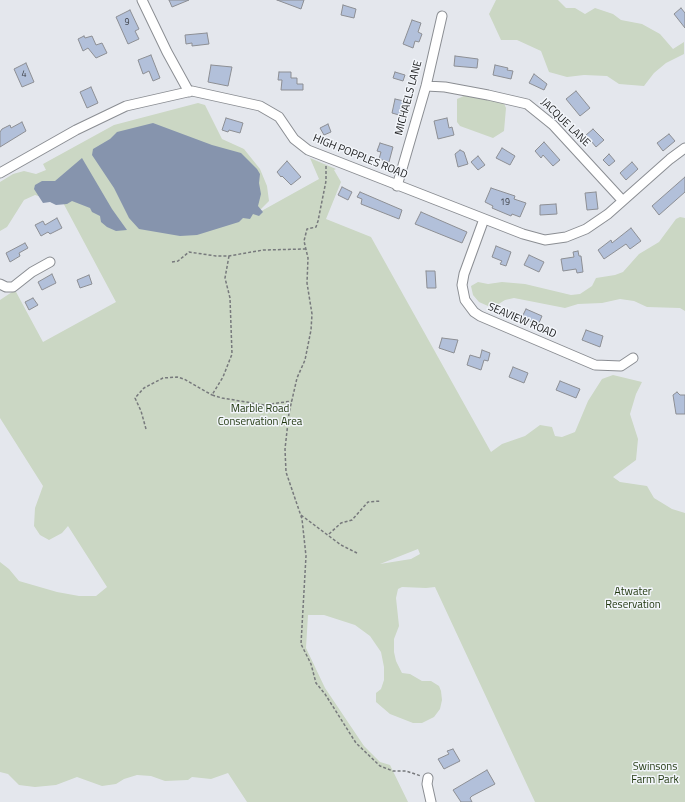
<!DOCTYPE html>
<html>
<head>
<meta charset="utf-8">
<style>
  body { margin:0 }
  canvas { display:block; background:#e4e7ed }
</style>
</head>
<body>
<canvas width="685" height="802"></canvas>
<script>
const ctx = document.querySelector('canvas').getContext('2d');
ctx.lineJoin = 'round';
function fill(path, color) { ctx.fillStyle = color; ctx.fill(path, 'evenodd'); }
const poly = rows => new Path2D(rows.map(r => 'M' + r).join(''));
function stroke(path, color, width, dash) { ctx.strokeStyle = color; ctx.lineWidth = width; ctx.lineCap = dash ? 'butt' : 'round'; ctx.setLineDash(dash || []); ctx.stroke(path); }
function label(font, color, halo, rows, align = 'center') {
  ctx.font = font + ' "Titillium Web",sans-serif'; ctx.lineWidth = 3; ctx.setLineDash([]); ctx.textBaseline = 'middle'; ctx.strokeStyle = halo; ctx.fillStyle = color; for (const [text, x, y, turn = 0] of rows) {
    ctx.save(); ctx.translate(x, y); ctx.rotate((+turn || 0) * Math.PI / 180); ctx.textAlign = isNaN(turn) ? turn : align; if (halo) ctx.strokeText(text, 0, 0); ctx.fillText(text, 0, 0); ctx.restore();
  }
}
fill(poly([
  [496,0,558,0,566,8,575,8,585,14,595,8,613,14,621,20,642,24,660,34,673,49,684,42,684,54,666,63,654,73,644,86,619,84,607,76,584,75,567,77,549,72,541,51,517,40,501,40,489,14],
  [466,95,503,101,506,108,504,131,493,138,460,126,457,122,457,99],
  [198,103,205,105,222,139,244,149,260,169,267,186,269,201,256,214,319,179,310,158,336,169,334,170,341,182,326,219,371,237,491,452,502,444,525,436,540,425,552,427,555,436,562,437,575,432,588,401,602,379,613,375,642,382,636,394,630,414,638,439,636,460,613,477,620,482,647,486,654,498,672,509,685,513,685,802,535,802,435,587,426,588,402,587,398,589,396,598,399,626,394,639,394,652,396,661,402,673,410,674,422,681,431,681,439,686,441,691,442,700,440,709,434,717,422,723,413,723,390,714,376,702,376,693,381,689,384,680,384,667,381,652,370,636,355,625,324,615,308,615,306,648,325,688,364,746,380,762,390,765,408,802,247,802,228,773,211,779,192,777,188,780,165,781,151,776,137,775,124,779,116,784,102,786,77,777,56,785,35,787,19,785,8,774,0,772,0,562,9,569,19,581,57,592,79,596,96,596,107,587,68,526,62,533,49,540,40,535,34,526,35,508,43,486,0,418,0,300,15,290,43,342,116,302,60,197,48,199,35,195,24,200,7,227,0,231,0,182,13,174,24,171,36,174,46,170,43,164,114,125],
  [418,549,420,554,411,559,380,564],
  [680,217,685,218,685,311,680,308,647,307,634,301,620,299,602,303,578,304,565,308,514,298,505,300,497,305,488,306,479,302,473,295,471,286,478,282,488,284,502,282,525,284,571,295,580,294,592,286,596,278,615,275,623,272,639,254,659,242,676,219]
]), '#cbd7c4');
fill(poly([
  [153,123,212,145,241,153,257,169,260,174,259,183,261,194,258,206,263,212,259,216,253,214,250,219,243,218,239,222,197,235,180,236,139,229,129,218,114,188,92,155,93,149,110,139,117,132],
  [82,158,112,209,127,230,116,231,107,227,101,222,100,216,92,212,90,208,72,201,67,204,56,205,50,202,43,203,34,189,35,185,42,181,55,181]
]), '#8694ad');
const building = poly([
  [169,0,189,0,172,7,169,0],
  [277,0,304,0,301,9,277,0],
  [343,5,356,9,354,18,341,15,343,5],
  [681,8,685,13,685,28,674,14,681,8],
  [130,10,139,29,135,31,139,39,128,44,116,17,130,10],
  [412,20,421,23,418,32,422,34,419,42,415,41,413,48,403,44,412,20],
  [207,33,209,44,192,46,192,43,186,44,185,35,207,33],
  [84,36,85,38,92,36,96,45,102,43,107,53,96,58,88,48,83,51,78,39,84,36],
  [151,55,160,78,153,81,149,71,143,74,138,60,151,55],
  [455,56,478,59,477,68,454,66,455,56],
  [26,63,34,82,22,87,14,69,26,63],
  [211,65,232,67,228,86,208,82,211,65],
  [495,65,508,68,507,70,513,71,511,79,493,75,495,65],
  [279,72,291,72,291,78,297,78,297,84,303,84,303,90,281,90,282,80,278,80,279,72],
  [395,72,405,75,403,81,393,78,395,72],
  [534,74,547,84,544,90,529,83,534,74],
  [91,87,98,103,87,108,80,92,91,87],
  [576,91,590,108,580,116,566,99,576,91],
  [395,99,404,101,401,114,399,115,392,113,395,99],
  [226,118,243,123,240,133,229,130,228,132,222,130,226,118],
  [447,118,449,128,452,127,454,135,438,139,434,121,447,118],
  [22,122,26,131,0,147,0,132,2,129,10,125,11,128,22,122],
  [328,124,331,132,324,135,320,128,328,124],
  [593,129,604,140,596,147,586,135,593,129],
  [669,134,675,141,663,151,657,143,669,134],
  [544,142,560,160,553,166,543,155,541,158,535,151,544,142],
  [380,143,393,147,389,162,379,159,381,152,377,151,380,143],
  [502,148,515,156,510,165,496,158,502,148],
  [460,150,464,152,468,164,458,167,455,154,460,150],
  [609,154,615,161,609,166,603,160,609,154],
  [478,156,485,165,478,170,471,162,478,156],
  [287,161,301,177,291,185,282,176,281,177,277,172,287,161],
  [632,162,638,169,626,180,620,173,632,162],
  [685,177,685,192,659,215,652,206,685,177],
  [342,187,352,192,348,200,338,195,342,187],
  [491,188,515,196,514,199,526,203,520,217,512,214,511,216,492,208,493,206,485,202,491,188],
  [360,192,402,210,399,219,361,204,362,199,357,197,360,192],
  [596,192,598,209,587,210,585,193,596,192],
  [556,204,557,214,540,215,540,205,556,204],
  [421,212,467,232,462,243,415,224,421,212],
  [57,218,62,228,50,234,48,232,41,236,35,225,43,221,45,225,57,218],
  [631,228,641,241,630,249,626,244,604,259,598,250,611,240,612,243,631,228],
  [25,243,28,248,19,253,20,256,10,262,6,253,25,243],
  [496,246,511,252,506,266,500,264,502,261,492,257,496,246],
  [578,251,579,256,581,256,583,272,577,273,576,269,563,271,561,259,574,257,573,252,578,251],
  [529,255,544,262,539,272,524,265,529,255],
  [426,271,435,271,436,288,427,288,426,271],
  [52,274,56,283,42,290,38,282,52,274],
  [89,275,92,284,80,288,77,280,89,275],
  [33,298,38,305,29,310,25,302,33,298],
  [526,309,542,316,538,325,522,317,526,309],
  [586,330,603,336,600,347,582,340,586,330],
  [442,338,458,340,454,353,439,348,442,338],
  [482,350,490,353,488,361,484,360,481,370,467,365,470,355,480,358,482,350],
  [513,367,528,373,524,383,509,377,513,367],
  [560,381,580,389,576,398,556,390,560,381],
  [677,392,680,395,685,395,685,414,676,414,673,395,677,392],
  [453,749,460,761,444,769,438,759,449,754,447,751,453,749],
  [487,770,495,784,472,796,470,798,472,802,461,802,453,790,487,770]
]);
fill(building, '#b2c0da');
stroke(building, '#8d8f94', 1);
const minor = poly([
  [142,0,167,52,189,92],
  [426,86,445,87,488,95,527,104,553,125,622,200],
  [0,173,76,130,126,106,192,91,260,106,279,117,294,139,308,150,523,234,545,240,566,237,586,229,608,214,670,159,685,148],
  [397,186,426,86,442,16],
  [484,219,464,274,462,285,465,300,474,312,480,316,595,365,621,366,633,358],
  [0,284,6,287,13,287,32,272,50,262],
  [428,778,427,784,431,802]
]);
stroke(minor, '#8b8e93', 11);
stroke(poly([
  [326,166,326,181,318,221,316,227,307,229,304,241,308,258,307,283,312,314,311,330,305,360,297,378,289,413,285,449,286,472,302,519,306,556,301,644,311,664,316,683,325,694,356,743,380,766,393,771,406,771,421,776],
  [229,256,225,278,230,298,232,354,223,377,212,395,222,398,264,405,292,401],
  [172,262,178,261,189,252,216,256,229,256,263,250,306,249],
  [146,429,141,411,135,398,144,388,163,378,177,377,184,379,212,395],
  [301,515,341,545,357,553],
  [329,534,341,523,352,520,368,502,381,501]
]), '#77797c', 1.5, [3, 2]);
stroke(minor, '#fff', 9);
label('9px', '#41454c', null, [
  ["9",127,23],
  ["4",24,75],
  ["19",505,203]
]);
label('11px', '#1b1c1d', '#f2f5fa', [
  ["MICHAELS LANE",409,98,-75],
  ["JACQUE LANE",565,123,44],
  ["HIGH POPPLES ROAD",360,157,22],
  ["SEAVIEW ROAD",522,321,23]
]);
label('11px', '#1d340b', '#f2f5fa', [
  ["Marble Road",260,409],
  ["Conservation Area",260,422],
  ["Atwater",633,592],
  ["Reservation",633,605],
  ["Swinsons",655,767],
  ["Farm Park",655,780]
]);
</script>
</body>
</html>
